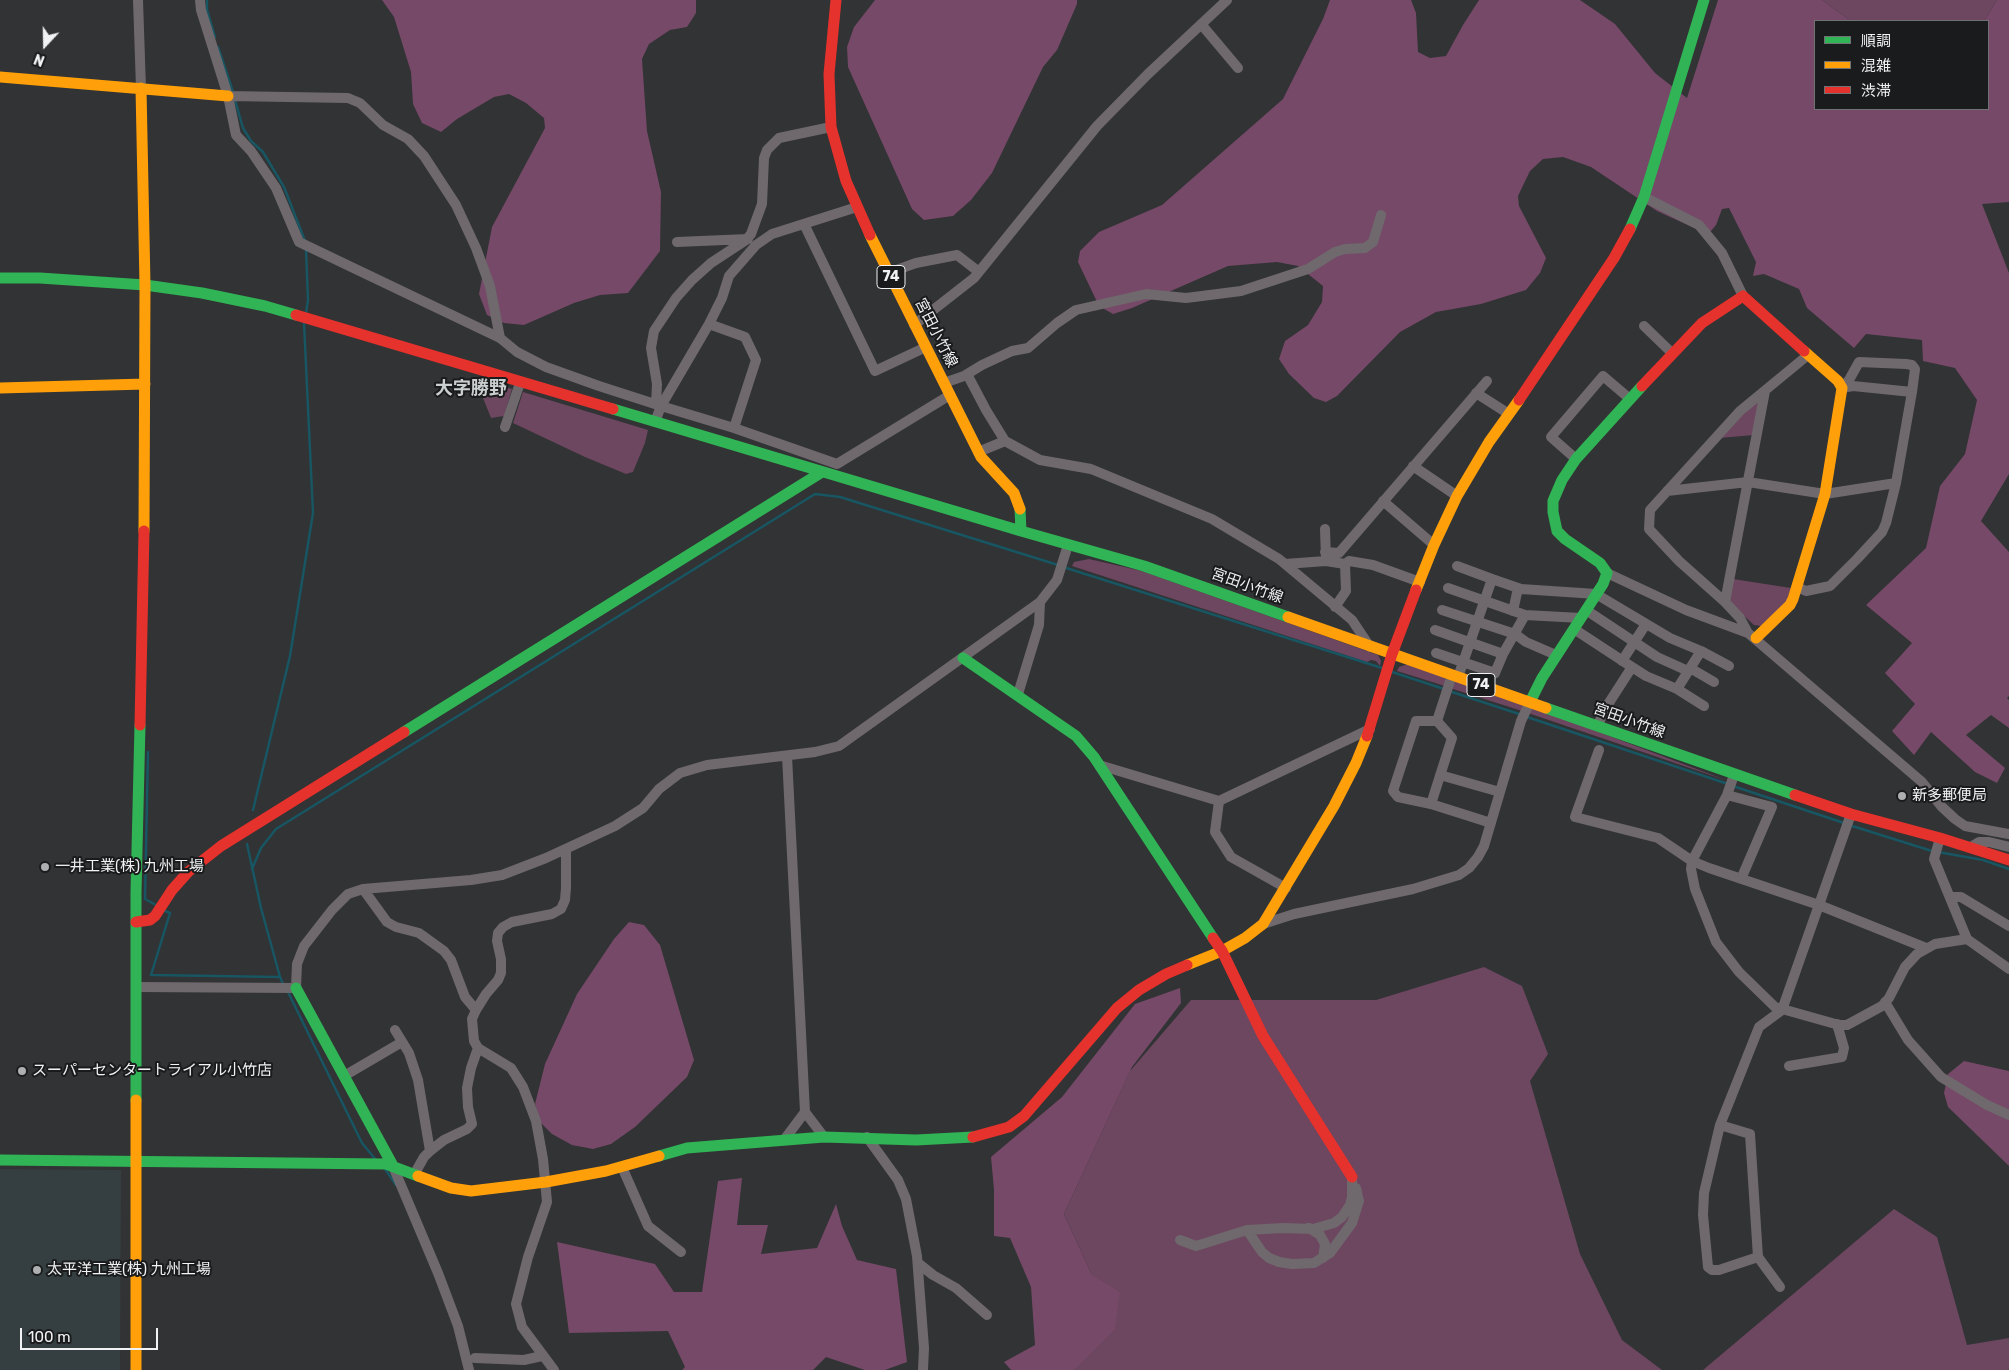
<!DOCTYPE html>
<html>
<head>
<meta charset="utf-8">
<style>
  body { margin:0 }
  #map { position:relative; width:2009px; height:1370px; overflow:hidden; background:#313334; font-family:Rubik,"Noto Sans JP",sans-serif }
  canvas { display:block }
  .legend { position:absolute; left:1814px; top:20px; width:175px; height:90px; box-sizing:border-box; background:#1a1b1c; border:1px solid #707172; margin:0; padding:6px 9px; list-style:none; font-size:15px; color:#f0f2f3 }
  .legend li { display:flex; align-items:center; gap:10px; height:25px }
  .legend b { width:25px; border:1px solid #707172 }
  .north { position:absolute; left:20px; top:20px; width:50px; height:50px; -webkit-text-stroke:4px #1a1b1c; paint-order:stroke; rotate:201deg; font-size:14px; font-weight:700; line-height:20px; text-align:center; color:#f0f2f3 }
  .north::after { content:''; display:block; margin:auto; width:18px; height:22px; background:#f0f2f3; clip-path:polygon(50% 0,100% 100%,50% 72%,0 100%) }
  .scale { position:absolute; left:20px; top:1328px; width:138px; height:22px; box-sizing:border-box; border:2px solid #f0f2f3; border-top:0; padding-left:6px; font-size:15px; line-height:18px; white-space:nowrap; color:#f0f2f3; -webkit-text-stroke:4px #1a1b1c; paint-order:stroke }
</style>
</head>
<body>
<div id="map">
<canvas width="2009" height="1370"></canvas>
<ul class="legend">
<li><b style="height:6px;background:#30b455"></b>順調</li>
<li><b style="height:6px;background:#ff9f0a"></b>混雑</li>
<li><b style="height:6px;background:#e5322d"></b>渋滞</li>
</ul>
<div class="north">N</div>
<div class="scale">100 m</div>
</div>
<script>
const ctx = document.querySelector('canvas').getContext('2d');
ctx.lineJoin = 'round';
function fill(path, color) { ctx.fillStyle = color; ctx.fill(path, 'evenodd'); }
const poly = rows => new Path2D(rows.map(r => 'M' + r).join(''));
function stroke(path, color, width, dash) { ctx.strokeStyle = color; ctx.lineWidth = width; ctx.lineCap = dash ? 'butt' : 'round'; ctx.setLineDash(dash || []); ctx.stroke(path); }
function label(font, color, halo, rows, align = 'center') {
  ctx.font = font + ' Rubik,"Noto Sans JP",sans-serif'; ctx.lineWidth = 4; ctx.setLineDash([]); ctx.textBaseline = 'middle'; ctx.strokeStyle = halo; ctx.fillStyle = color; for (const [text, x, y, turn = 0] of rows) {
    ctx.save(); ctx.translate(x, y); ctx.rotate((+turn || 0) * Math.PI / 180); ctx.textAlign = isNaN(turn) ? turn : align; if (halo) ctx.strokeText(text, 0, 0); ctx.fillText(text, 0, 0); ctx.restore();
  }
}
fill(poly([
  [0,1169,121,1170,120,1370,0,1370]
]), '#353f41');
fill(poly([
  [1822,0,1997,0,1984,21,1851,21],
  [475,378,512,389,504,416,491,418],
  [523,392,648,430,645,443,633,472,626,474,585,457,513,423],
  [1756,401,1761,402,1754,435,1720,438],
  [1089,559,1142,571,1378,655,1381,661,1380,666,1376,661,1371,660,1367,662,1072,566,1074,562],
  [1733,579,1791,588,1787,601,1761,626,1754,625,1731,604,1729,598],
  [1408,664,1445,677,1445,686,1397,671,1399,667],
  [1456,681,1522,704,1522,711,1450,688],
  [1533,707,1728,781,1528,713],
  [1484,967,1522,986,1548,1054,1530,1081,1580,1254,1622,1340,1662,1370,1073,1370,1092,1275,1064,1214,1130,1071,1191,1000,1376,1000],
  [1894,1209,1937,1237,1967,1345,2009,1338,2009,1370,1703,1370]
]), '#6d4660');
fill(poly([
  [382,0,696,0,696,13,687,27,670,30,649,44,642,59,647,131,661,192,660,251,628,293,600,295,574,303,524,325,504,323,487,315,479,294,492,227,545,128,544,118,526,103,509,94,494,97,457,119,441,132,422,123,413,104,411,72,394,17],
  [875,0,1077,0,1077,4,1057,50,1043,67,992,173,971,200,953,216,924,220,912,209,848,67,847,47,854,27],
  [1330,0,1411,0,1416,13,1418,52,1430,58,1446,56,1463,25,1479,0,1580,0,1615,24,1655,73,1687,98,1718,0,1822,0,1851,21,1815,21,1815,109,1988,109,1988,21,1984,21,1997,0,2009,0,2009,202,1982,204,2009,273,2009,474,1981,521,2009,552,2009,696,2007,698,2009,700,2009,728,1991,715,1966,735,2005,768,1997,783,1975,772,1931,732,1914,755,1892,731,1915,704,1885,673,1912,643,1866,605,1926,548,1940,486,1965,454,1977,400,1955,368,1923,361,1922,340,1866,334,1854,348,1807,308,1799,289,1764,274,1753,276,1756,262,1729,208,1722,209,1716,225,1711,231,1703,232,1657,211,1591,167,1563,157,1543,159,1530,171,1518,196,1519,206,1546,258,1540,273,1526,290,1481,304,1436,312,1400,332,1337,396,1326,402,1314,398,1289,374,1279,359,1285,341,1308,325,1322,302,1323,286,1298,266,1277,262,1228,266,1132,308,1113,314,1099,306,1078,262,1080,251,1099,232,1162,205,1283,99,1323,19],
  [629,922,644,925,660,945,694,1060,687,1077,635,1127,611,1144,593,1149,572,1145,552,1134,540,1122,535,1104,545,1064,577,994,614,939],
  [1180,988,1181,1003,1132,1067,1064,1214,1092,1275,1120,1292,1115,1329,1074,1370,1011,1370,1004,1362,1035,1345,1031,1287,1010,1238,994,1236,994,1190,991,1157,1062,1097,1135,1004],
  [1964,1061,2009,1071,2009,1166,1948,1107,1944,1093,1948,1074],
  [742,1178,737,1225,768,1225,761,1254,817,1248,836,1204,842,1226,857,1260,896,1269,907,1362,885,1370,865,1370,826,1357,813,1370,682,1370,685,1367,668,1331,569,1333,557,1242,655,1264,674,1292,702,1292,718,1181]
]), '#754967');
stroke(poly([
  [207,0,207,10,215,37],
  [218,47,233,92],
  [235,100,243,128,251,141,263,152,284,187,305,241],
  [306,313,308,300,306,249],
  [1063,567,1382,668],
  [1392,672,1444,689],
  [1449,691,1522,715],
  [1527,717,1728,784],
  [148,752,145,899,156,905],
  [1733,786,1844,823],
  [253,810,290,656,313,513,304,323],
  [1849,825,1932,851],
  [247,844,261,908,280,977,284,986],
  [1938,852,1983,860,2009,869],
  [252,869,261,848,276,829,815,494,840,497,1058,565],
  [165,911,170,913,151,975,280,977],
  [287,990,362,1143,376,1160],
  [385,1169,396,1185]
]), '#175662', 2.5);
stroke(poly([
  [138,0,141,88],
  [200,0,201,10,228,96,236,135,251,151,276,188,299,242,500,338,517,352,546,367,599,386,661,406,655,422],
  [1201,24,1238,68],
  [228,96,348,98,360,103,383,125,408,139,424,156,456,205,476,248,490,286,500,338],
  [1644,197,1699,225,1722,253,1743,296],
  [857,207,772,234,756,245,729,276,722,298,709,324,661,406,734,428,837,464,950,395],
  [804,224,875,371,926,347],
  [677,242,748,239],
  [888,273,916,263,957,255,979,272],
  [709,324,745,337,756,360,734,428],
  [914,325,974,278,1097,126,1148,74,1227,0],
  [1644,326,1672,353],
  [967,374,986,410,1005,441],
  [944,383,964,376,982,365,1012,351,1028,348,1057,323,1076,310,1146,294,1186,298,1241,291,1308,269,1335,252,1345,249,1365,248,1373,242,1381,215],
  [1842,388,1849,380,1859,362,1906,364,1912,365,1915,369,1912,392],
  [1476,393,1509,414],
  [656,404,657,384,651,348,654,331,676,298,692,280,711,263,746,240,751,234,762,204,764,158,767,150,779,138,831,127],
  [505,427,520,383],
  [978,452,1005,441,1040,460,1091,469,1212,519,1279,559,1352,620,1370,647],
  [1576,459,1551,437,1603,376,1630,399],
  [1413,466,1457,496],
  [1667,491,1748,482,1825,494,1896,483],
  [1383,501,1434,545],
  [1325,529,1326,558],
  [1325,552,1339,553,1487,381],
  [1285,564,1326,561,1345,564,1346,591,1335,607],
  [1345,564,1349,561,1373,565,1420,582],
  [1457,566,1492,579],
  [1607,573,1686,610,1748,633,1922,782,1941,806,1955,819,1965,826,2009,834],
  [1797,587,1806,591,1830,586,1857,559,1882,532,1886,523,1896,483,1912,392,1853,386,1842,388],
  [1448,588,1525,615,1581,618],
  [1725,602,1765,391],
  [1442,610,1515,634,1526,642,1556,655],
  [1586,610,1657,657,1688,671],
  [1513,611,1518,588],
  [1574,629,1632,667,1603,712,1598,726],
  [1435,630,1503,654,1495,673,1436,653],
  [1748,633,1740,618,1725,602,1679,561,1649,529,1650,510,1740,411,1808,355],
  [1701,651,1729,666],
  [1503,654,1525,615],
  [1622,661,1646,624],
  [1690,668,1714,682],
  [1452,675,1437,721,1452,738,1431,804,1491,823],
  [1458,677,1492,579,1521,589,1596,594,1670,638,1701,651,1677,689,1646,676,1632,667],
  [1677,689,1704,706],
  [1018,694,1039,625,1040,602],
  [1599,750,1575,817,1658,838,1692,861,1709,868,1819,905,1926,948],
  [787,756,805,1112,824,1137],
  [1099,765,1219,801,1215,832,1231,857,1286,888],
  [1440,775,1500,792],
  [1734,775,1727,795,1692,861,1691,869,1695,889,1716,942,1739,972,1775,1007,1839,1025,1847,1025,1882,1006,1889,998,1905,967,1917,954,1935,944,1967,939],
  [1727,795,1772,807,1741,879],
  [1219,801,1370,729],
  [1431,804,1398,797,1393,791,1416,721,1437,721],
  [1940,838,1934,859,1967,939,2009,969],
  [1971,847,1979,842,1989,842,2009,847],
  [363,889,387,922,396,927,419,933,444,951,451,960,465,997,476,1010],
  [1952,897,1961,897,2009,926],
  [1263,924,1294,914,1413,889,1459,875,1469,868,1478,857,1484,846,1521,721,1530,702],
  [136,987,296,988,297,964,304,946,332,910,348,894,363,889,471,880,502,875,546,858,615,826,643,808,659,789,680,773,707,765,815,752,839,746,1040,602,1057,580,1068,545],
  [1885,1002,1908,1040,1941,1077,1987,1105,2009,1115],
  [395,1030,409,1053,418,1080,430,1151],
  [1789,1066,1842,1057,1844,1048,1837,1024],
  [344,1076,402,1042],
  [1720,1125,1750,1134,1758,1257],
  [867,1137,898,1180,906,1199,917,1256,924,1348,923,1370],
  [784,1140,805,1112],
  [392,1164,438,1273,458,1326,469,1370],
  [622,1167,648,1226,681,1252],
  [415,1173,424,1157,430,1151,444,1140,467,1129,472,1124,468,1107,467,1088,471,1068,478,1048],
  [1309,1228,1320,1235,1325,1244,1323,1258],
  [1247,1230,1262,1252,1269,1258,1279,1262,1292,1264,1314,1263,1330,1253,1352,1223,1359,1201,1356,1188],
  [1180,1240,1196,1246,1247,1230,1283,1228,1313,1229,1334,1223,1342,1217,1350,1205,1352,1197,1352,1177],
  [918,1263,933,1275,956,1288,987,1315],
  [1780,1287,1758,1257,1719,1270,1712,1270,1708,1267,1703,1215,1704,1193,1720,1125,1759,1027,1782,1010,1851,814],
  [475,1358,524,1360,542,1356],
  [554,1370,522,1327,516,1304,528,1257,547,1202,543,1159,536,1121,523,1087,511,1068,478,1048,474,1041,472,1019,476,1010,486,994,498,980,501,973,501,959,497,941,498,933,503,927,512,922,552,914,561,909,565,900,566,888,566,849]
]), '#6f696d', 10);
stroke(poly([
  [1630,229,1644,197,1704,0],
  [0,278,40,278,145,285,202,293,265,306,296,315],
  [613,409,1021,531],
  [1020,509,1021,531,1144,566,1288,617],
  [963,658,1076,736,1094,757,1213,938],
  [1530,702,1542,678,1603,584,1607,573,1600,563,1565,539,1557,531,1553,512,1553,501,1562,480,1576,459,1642,386],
  [1546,708,1795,795],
  [404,732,822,472],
  [296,988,392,1164],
  [136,1100,136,892,140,725],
  [659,1156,687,1148,824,1137,916,1140,973,1137],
  [0,1160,386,1164,418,1176]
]), '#30b455', 11);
stroke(poly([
  [0,77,228,96],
  [141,88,145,285,144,531],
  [870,235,981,457,1014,493,1020,509],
  [0,388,145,384],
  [1416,590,1434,545,1457,496,1489,442,1519,400],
  [1288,617,1546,708],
  [1756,638,1790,605,1793,599,1825,494,1842,388,1838,381,1804,351],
  [1187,965,1222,951,1245,938,1263,924,1334,806,1356,763,1367,736],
  [136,1100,136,1370],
  [418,1176,451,1188,471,1191,546,1182,606,1171,659,1156]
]), '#ff9f0a', 11);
stroke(poly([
  [836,0,829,74,831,127,846,181,870,235],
  [296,315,613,409],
  [1642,386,1702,323,1743,296,1804,351],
  [1519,400,1614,258,1630,229],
  [140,725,144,531],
  [1367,736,1392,654,1416,590],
  [1795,795,1851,814,1940,838,2009,860],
  [136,922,150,920,155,916,172,890,188,872,221,846,404,732],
  [1213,938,1222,951,1263,1036,1352,1177],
  [973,1137,1009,1127,1024,1116,1117,1008,1139,990,1166,974,1187,965]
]), '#e5322d', 11);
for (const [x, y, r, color] of [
  [1902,796,5,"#adafb0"],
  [45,867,5,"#adafb0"],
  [22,1071,5,"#adafb0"],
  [37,1270,5,"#adafb0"]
]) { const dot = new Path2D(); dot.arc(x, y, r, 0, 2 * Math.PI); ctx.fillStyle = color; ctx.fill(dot); stroke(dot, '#1a1b1c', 2); }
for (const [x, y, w] of [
  [891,277,28],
  [1481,685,28]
]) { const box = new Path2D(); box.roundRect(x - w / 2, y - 11.5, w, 23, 4); ctx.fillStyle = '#1a1b1c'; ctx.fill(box); stroke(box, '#f0f2f3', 1); }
label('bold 14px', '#f0f2f3', null, [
  ["74",891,277],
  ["74",1481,685]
]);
label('15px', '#f0f2f3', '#1a1b1c', [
  ["宮田小竹線",936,333,63],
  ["宮田小竹線",1247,586,20],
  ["宮田小竹線",1629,721,20]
]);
label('15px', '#f0f2f3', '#1a1b1c', [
  ["新多郵便局",1912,796],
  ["一井工業(株) 九州工場",55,867],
  ["スーパーセンタートライアル小竹店",32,1071],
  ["太平洋工業(株) 九州工場",47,1270]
], 'left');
label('bold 18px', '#cbcfd0', '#1a1b1c', [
  ["大字勝野",471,389]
]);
</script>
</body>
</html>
